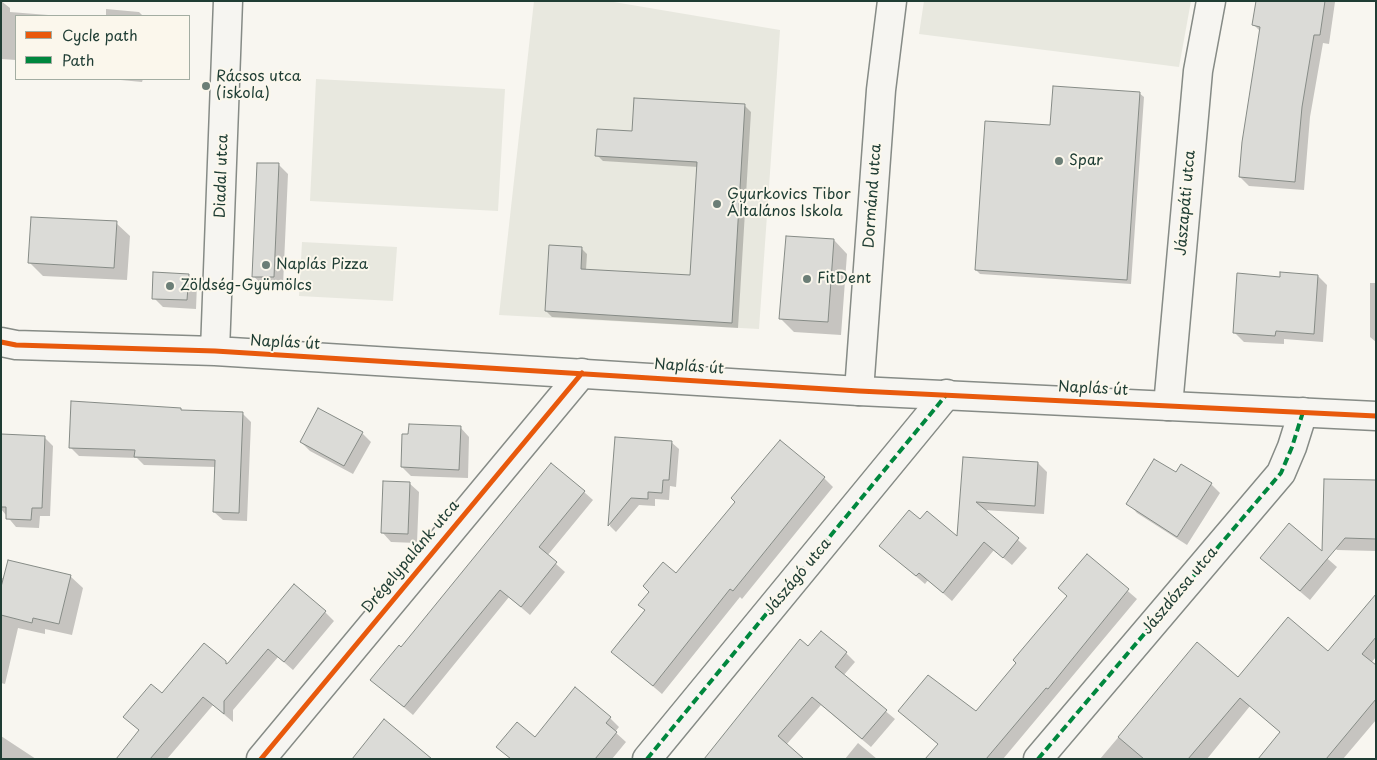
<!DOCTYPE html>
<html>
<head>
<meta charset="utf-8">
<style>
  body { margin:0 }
  #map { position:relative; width:1377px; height:760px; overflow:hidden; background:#f8f6f0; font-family:"Playpen Sans",sans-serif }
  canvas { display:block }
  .frame { position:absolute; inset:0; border:2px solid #1f3d34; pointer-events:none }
  .legend { position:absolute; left:15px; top:15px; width:175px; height:65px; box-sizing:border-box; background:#fbf7ec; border:1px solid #a3ada2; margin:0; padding:6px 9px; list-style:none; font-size:15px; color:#1f3d34 }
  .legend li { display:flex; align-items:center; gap:10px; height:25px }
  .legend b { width:25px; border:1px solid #a3ada2 }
</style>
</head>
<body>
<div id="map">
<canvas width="1377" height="760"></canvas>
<div class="frame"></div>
<ul class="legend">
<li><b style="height:6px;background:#e8590c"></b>Cycle path</li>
<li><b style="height:6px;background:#00873e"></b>Path</li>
</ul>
</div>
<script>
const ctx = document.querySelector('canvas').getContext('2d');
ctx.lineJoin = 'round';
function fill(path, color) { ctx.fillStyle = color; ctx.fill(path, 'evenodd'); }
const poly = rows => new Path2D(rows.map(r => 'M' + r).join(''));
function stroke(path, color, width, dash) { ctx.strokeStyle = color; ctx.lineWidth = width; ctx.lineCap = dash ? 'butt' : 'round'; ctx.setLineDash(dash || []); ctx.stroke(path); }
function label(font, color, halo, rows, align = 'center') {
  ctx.font = font + ' "Playpen Sans",sans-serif'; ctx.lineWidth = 4; ctx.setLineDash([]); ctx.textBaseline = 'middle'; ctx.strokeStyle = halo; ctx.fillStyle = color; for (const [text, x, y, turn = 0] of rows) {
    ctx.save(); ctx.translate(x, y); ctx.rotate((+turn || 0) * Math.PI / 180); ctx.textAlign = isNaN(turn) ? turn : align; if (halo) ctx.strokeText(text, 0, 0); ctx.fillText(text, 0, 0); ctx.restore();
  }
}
fill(poly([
  [534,1,608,1,780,30,759,329,499,315],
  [924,1,1191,1,1179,67,919,34],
  [316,79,505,89,498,211,310,201],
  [302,242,397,247,393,301,299,296]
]), '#e8e8df');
fill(poly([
  [1,1,10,8,10,12,61,16,16,16,16,60,1,59],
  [1257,1,1335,2,1329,44,1323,43,1310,117,1304,190,1249,186,1240,177,1261,32,1254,25],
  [106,9,139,12,143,16,106,16],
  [110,79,143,79,142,82],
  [1139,93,1144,97,1131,284,980,274,976,270,1051,127],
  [745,106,751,112,738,328,552,317,546,311,581,248,587,254,586,270,691,276,698,167,603,161,597,155,634,132],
  [279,165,288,174,283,286,263,285,253,276],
  [116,223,130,236,127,280,43,276,29,262],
  [834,240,847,254,841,335,794,332,780,318],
  [188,275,197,284,196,309,163,307,154,298],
  [1318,276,1327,285,1323,342,1284,339,1284,344,1244,342,1234,332,1281,278],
  [1370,283,1376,283,1376,342,1370,337],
  [180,409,183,412,242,413,251,422,247,521,223,520,214,512,216,467,144,465,137,458,79,456,71,448],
  [460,427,469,437,468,478,411,476,402,467],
  [362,433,371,442,353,474,310,451,301,442],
  [1,436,44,437,53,446,50,516,40,516,39,528,16,527,1,509],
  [616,438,671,442,679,449,676,487,670,486,669,500,655,499,655,506,639,505,616,532,610,526],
  [964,458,1038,463,1047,472,1044,514,984,510,1027,548,1012,565,994,550,952,601,928,580,925,584,890,554,920,521,958,539],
  [824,478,833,487,742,599,740,597,662,694,613,652,677,575],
  [1376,482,1376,551,1337,550,1323,536],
  [409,483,419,492,417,543,391,542,382,532],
  [1211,484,1220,493,1187,545,1137,513,1128,503],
  [584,492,593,500,547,556,565,572,530,615,509,597,413,715,381,688,401,648],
  [1289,525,1337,567,1310,600,1271,567],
  [1087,556,1137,599,1003,759,927,759,939,745,900,711,976,713,1018,663,1068,596],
  [70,576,83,588,72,635,45,629,45,634,18,628,5,684,1,683,1,578],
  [1376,596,1376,657,1371,663,1376,667,1376,720,1343,759,1259,759,1281,733,1250,706,1207,759,1100,759,1197,644,1238,678,1328,653],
  [325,612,334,621,293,670,278,657,233,710,233,722,213,705,167,759,117,759,140,731,125,717,162,695,225,662,228,665],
  [809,648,846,653,855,662,843,676,895,719,871,747,821,705,786,745,705,759],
  [610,718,619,727,615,732,626,742,612,759,511,759,498,747],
  [1,736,36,759,1,759],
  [858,743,877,759,845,759]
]), '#0003');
const building = poly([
  [1256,1,1325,1,1320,35,1314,35,1302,107,1295,182,1239,177,1242,142,1260,27,1252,25,1256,1],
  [1053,86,1140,92,1127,280,975,270,985,121,1050,125,1053,86],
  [634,98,745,104,732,323,545,311,549,245,582,247,581,269,690,275,697,162,595,156,597,129,632,131,634,98],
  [257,163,279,163,274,277,252,277,257,163],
  [31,217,117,221,114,268,28,263,31,217],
  [786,236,834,239,828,322,779,319,786,236],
  [153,272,189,274,187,300,152,299,153,272],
  [1280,272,1318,275,1314,334,1276,331,1275,336,1233,333,1237,273,1280,277,1280,272],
  [71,401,181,408,181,410,243,412,239,513,213,512,215,460,134,457,135,450,69,448,71,401],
  [318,408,363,432,344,466,300,442,318,408],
  [409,424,461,426,459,470,401,467,402,434,408,434,409,424],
  [1,434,45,436,42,508,32,508,31,520,6,519,6,507,1,507,1,434],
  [615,437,672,441,669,480,663,480,662,493,648,492,648,499,631,498,608,526,615,437],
  [780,440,825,477,733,591,730,589,653,686,611,652,645,610,638,605,649,592,643,586,663,562,676,573,735,502,731,498,780,440],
  [963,457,1038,462,1035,506,976,502,1019,538,1003,558,984,542,943,593,919,573,916,576,879,546,909,510,920,519,927,511,957,536,963,457],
  [1154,459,1176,472,1181,464,1212,483,1177,537,1126,504,1154,459],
  [551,463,585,491,539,547,557,562,521,607,500,590,404,707,370,680,399,645,401,647,551,463],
  [1324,479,1376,480,1376,539,1345,538,1300,591,1260,558,1289,523,1322,551,1324,479],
  [383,481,410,482,408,534,381,533,383,481],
  [1087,554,1129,589,1048,689,1046,688,986,759,925,759,938,744,898,711,928,675,976,711,1016,663,1013,660,1067,596,1058,588,1087,554],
  [8,560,71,575,59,624,33,618,32,623,1,615,1,587,8,560],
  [294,584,326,611,284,662,268,649,224,701,224,714,203,697,150,759,116,759,139,730,123,717,151,684,162,693,204,643,226,661,226,664,228,663,294,584],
  [1376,594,1376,637,1362,654,1376,665,1376,699,1326,759,1258,759,1280,732,1240,698,1188,759,1144,759,1118,737,1197,642,1238,677,1288,617,1328,651,1376,594],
  [821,631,847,652,835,667,887,710,862,739,812,697,778,736,804,759,704,759,800,639,808,646,821,631],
  [575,687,611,717,606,723,617,732,595,759,511,759,496,747,517,722,535,737,575,687],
  [384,719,432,759,352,759,384,719]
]);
fill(building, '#dbdbd7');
stroke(building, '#868b86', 1);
const street = poly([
  [859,391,881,90,892,1],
  [1168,406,1198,71,1211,1],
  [261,759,582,373],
  [647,759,947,394],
  [1038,759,1281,473,1292,447,1303,412]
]);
const secondary = poly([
  [1,342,16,345,215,351,859,391,1376,416],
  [215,351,228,1]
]);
stroke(street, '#868b86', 31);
stroke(secondary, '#868b86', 31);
stroke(street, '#f6f5f1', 28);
stroke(secondary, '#f6f5f1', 28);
stroke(poly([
  [647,759,947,394],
  [1038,759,1281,473,1292,447,1303,412]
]), '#00873e', 4, [8, 4]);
stroke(poly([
  [1,342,16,345,215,351,859,391,1376,416],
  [261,759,582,373]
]), '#e8590c', 5);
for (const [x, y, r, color] of [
  [206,86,5,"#6b7e76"],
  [1059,161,5,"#6b7e76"],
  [717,204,5,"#6b7e76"],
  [266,265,5,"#6b7e76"],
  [807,279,5,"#6b7e76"],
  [170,286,5,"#6b7e76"]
]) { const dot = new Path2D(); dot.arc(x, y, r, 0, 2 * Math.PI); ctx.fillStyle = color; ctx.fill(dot); stroke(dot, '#fbf7ec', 2); }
label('15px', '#1f3d34', '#fbf7ec', [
  ["Rácsos utca",216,77],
  ["(iskola)",216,94],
  ["Spar",1069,161],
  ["Gyurkovics Tibor",727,195],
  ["Általános Iskola",727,212],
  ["Naplás Pizza",276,265],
  ["FitDent",817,279],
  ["Zöldség-Gyümölcs",180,286]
], 'left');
label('15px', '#1f3d34', '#fbf7ec', [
  ["Diadal utca",222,176,-88],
  ["Dormánd utca",873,196,-86],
  ["Jászapáti utca",1186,203,-85],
  ["Naplás út",285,343,3],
  ["Naplás út",689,367,4],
  ["Naplás út",1093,389,3],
  ["Drégelypalánk utca",411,557,-50],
  ["Jászágó utca",798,577,-50],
  ["Jászdózsa utca",1180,591,-50]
]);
</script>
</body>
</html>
